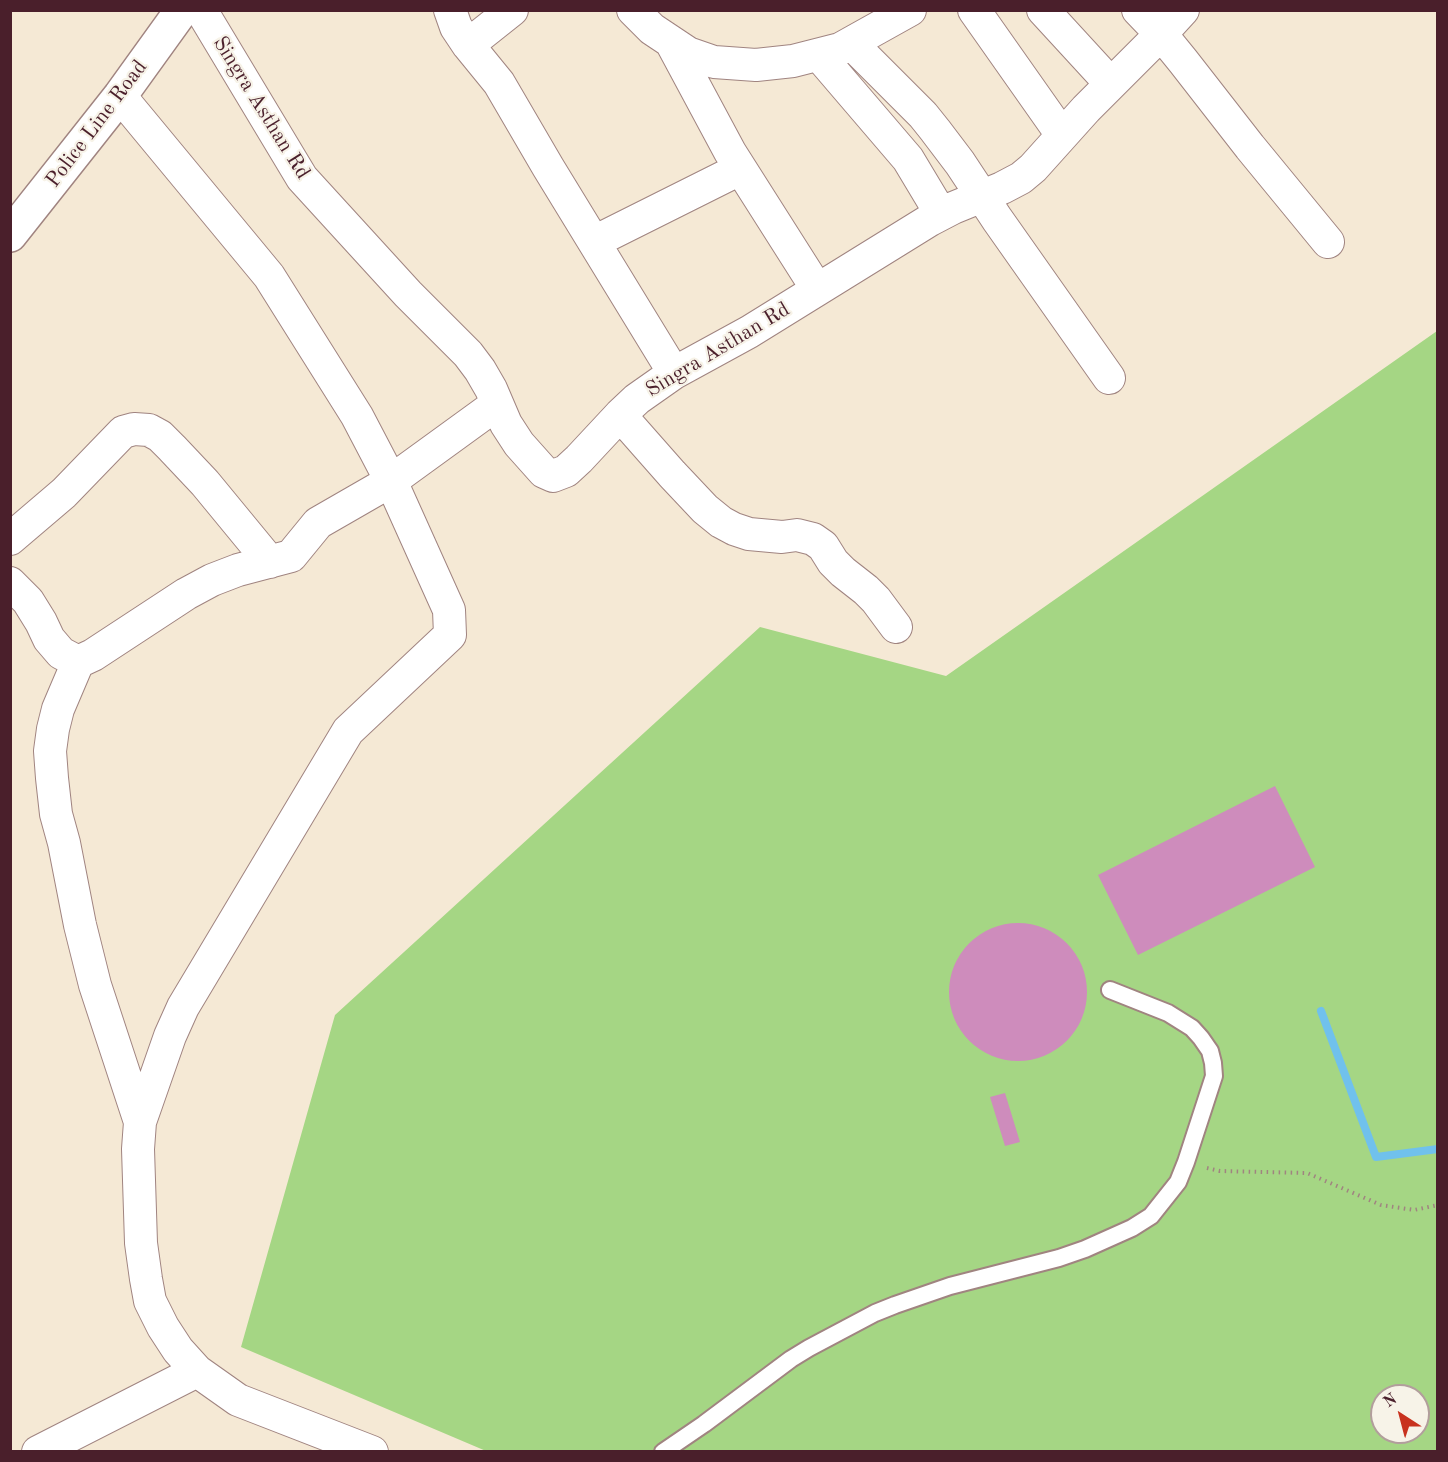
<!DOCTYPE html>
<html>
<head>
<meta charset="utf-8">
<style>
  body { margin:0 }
  #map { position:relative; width:1448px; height:1462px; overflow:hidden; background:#f5e9d5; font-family:"Old Standard TT",serif }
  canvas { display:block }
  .frame { position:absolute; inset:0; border:12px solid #4a1f2b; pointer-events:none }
  .north { position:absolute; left:1370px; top:1384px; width:60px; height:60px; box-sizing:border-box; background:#f7f3e8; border:2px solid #b29e9c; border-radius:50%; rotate:324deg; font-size:16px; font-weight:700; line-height:24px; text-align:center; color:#4a1f2b }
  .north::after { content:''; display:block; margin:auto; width:21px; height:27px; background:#c8321e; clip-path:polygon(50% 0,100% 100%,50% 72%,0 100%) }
</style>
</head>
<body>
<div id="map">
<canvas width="1448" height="1462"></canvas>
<div class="frame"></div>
<div class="north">N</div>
</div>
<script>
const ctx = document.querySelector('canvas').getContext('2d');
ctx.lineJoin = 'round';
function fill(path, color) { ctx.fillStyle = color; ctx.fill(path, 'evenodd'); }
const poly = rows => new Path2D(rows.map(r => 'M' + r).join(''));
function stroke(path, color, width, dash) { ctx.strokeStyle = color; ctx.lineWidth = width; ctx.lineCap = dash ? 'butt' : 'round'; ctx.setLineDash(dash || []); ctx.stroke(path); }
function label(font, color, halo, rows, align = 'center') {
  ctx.font = font + ' "Old Standard TT",serif'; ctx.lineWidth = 4.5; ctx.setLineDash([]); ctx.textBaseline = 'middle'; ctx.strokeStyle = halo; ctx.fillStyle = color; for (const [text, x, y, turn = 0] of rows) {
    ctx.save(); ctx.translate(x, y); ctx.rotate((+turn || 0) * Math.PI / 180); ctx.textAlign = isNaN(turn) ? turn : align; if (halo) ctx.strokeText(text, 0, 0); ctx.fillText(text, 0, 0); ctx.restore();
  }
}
fill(poly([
  [1437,331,1437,1451,486,1451,241,1347,335,1015,760,627,946,676],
  [1382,1396,1418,1396,1418,1432,1382,1432]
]), '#a5d684');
stroke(poly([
  [1321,1011,1376,1157,1438,1149]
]), '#70c1ec', 8);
fill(poly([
  [1275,786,1315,867,1138,955,1098,875],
  '949 992a69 69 0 1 1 138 0a69 69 0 1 1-138 0Z',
  [1005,1093,1020,1142,1005,1146,990,1097]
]), '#ce8cbc');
const lane = poly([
  [663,1452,704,1424,791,1359,809,1348,875,1313,895,1305,950,1286,1059,1258,1085,1249,1132,1228,1151,1216,1178,1182,1186,1162,1214,1076,1213,1063,1210,1051,1201,1038,1192,1028,1168,1013,1110,990]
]);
const street = poly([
  [201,10,302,178,408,294,468,354,480,370,491,389,506,424,519,444,544,472,553,476,566,471,579,459,620,415,637,399,674,373,749,332,930,220,953,208,1002,188,1021,178,1033,168,1086,109,1161,34,1183,10],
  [450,10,456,27,468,45,499,83,548,167,674,373],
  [633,10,652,29,688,53,714,62,756,65,793,61,840,49,910,10],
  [974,10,1062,135],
  [1043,10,1111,84],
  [1138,10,1161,34,1183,61,1250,147,1328,242],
  [671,42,730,152,817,289],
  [851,43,923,115,935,130,960,163,997,219,1109,378],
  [468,45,512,10],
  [819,55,908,159,941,214],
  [120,96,269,276,357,416,391,481,449,610,450,635,348,731,183,1007,170,1036,140,1122,138,1149,141,1243,146,1279,150,1301,163,1327,178,1350,197,1371,238,1400,372,1452],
  [594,242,740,169],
  [620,415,672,474,705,509,721,522,734,529,749,534,782,537,797,535,813,539,823,546,833,562,843,572,866,590,876,600,896,627],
  [10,539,64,493,123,432,134,429,149,430,160,436,172,448,205,483,270,562],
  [10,583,28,601,41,622,49,639,61,653,78,662,93,655,186,594,212,580,238,570,291,556,318,523,391,481,497,404],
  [78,662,58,709,53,729,50,751,52,778,56,814,64,843,80,925,95,985,140,1122],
  [38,1452,197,1371]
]);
const secondary = poly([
  [10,235,120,96,182,10]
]);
stroke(lane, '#a08480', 20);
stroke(street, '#a08480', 34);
stroke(secondary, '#a08480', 36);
stroke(poly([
  [1207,1168,1220,1171,1307,1173,1381,1205,1414,1210,1438,1205]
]), '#a08480', 4, [1.5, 4.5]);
stroke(lane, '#fff', 16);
stroke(street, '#fff', 32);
stroke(secondary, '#fff', 33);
label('21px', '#4a1f2b', '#f7f3e8', [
  ["Singra Asthan Rd",261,108,58],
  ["Police Line Road",97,124,-53],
  ["Singra Asthan Rd",718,350,-31]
]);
</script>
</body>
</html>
